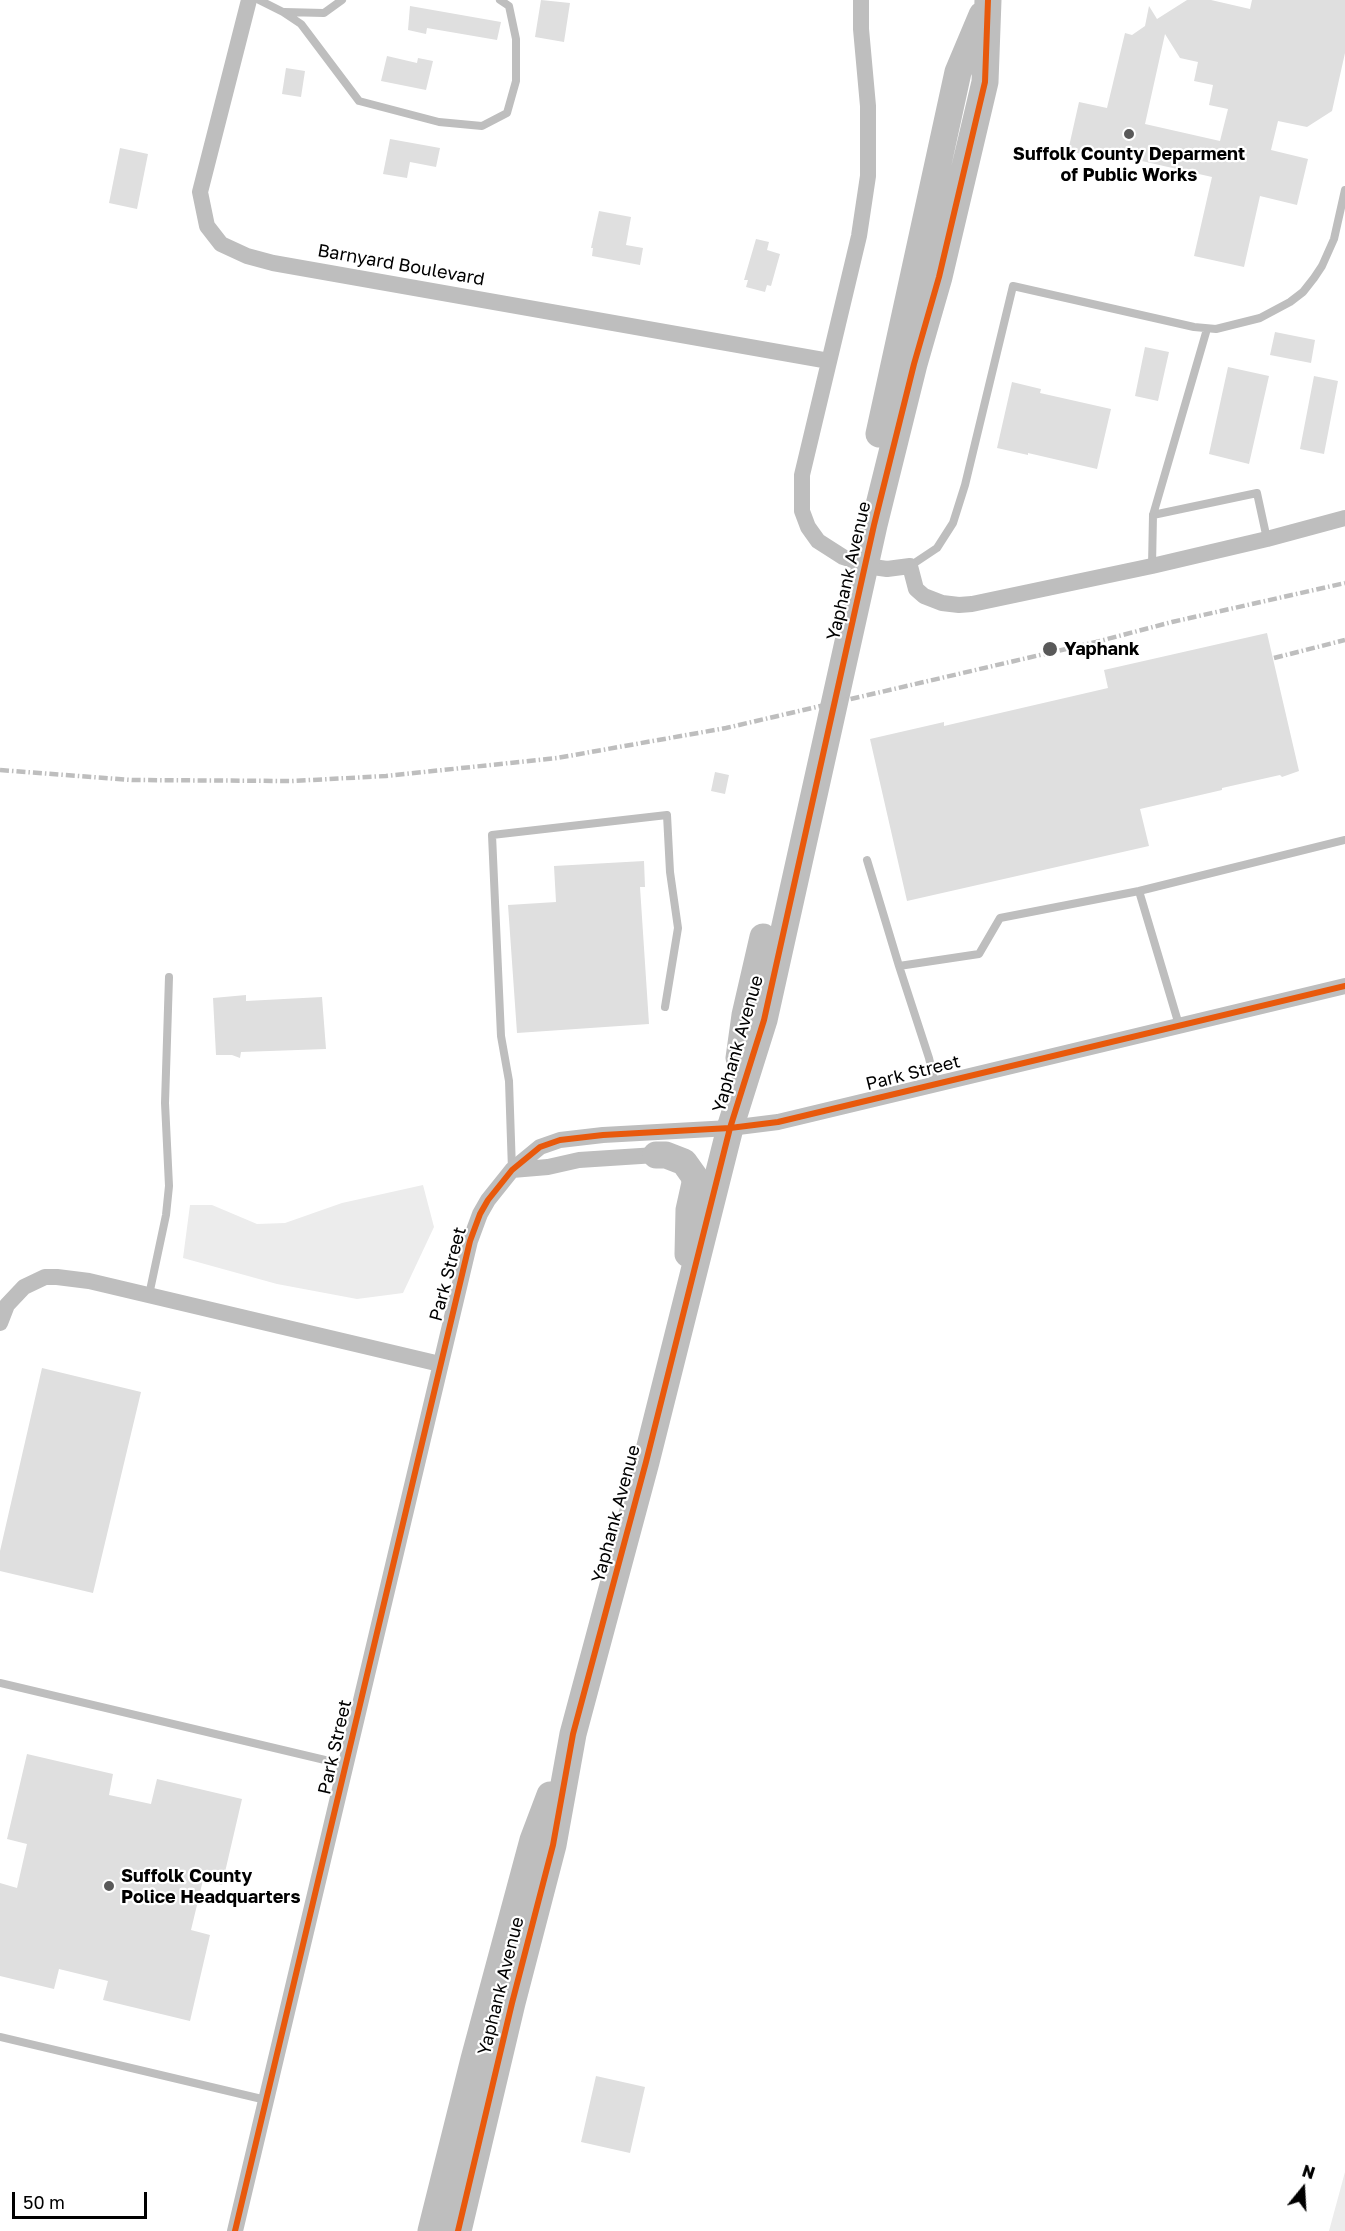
<!DOCTYPE html>
<html>
<head>
<meta charset="utf-8">
<style>
  body { margin:0 }
  #map { position:relative; width:1345px; height:2231px; overflow:hidden; background:#fff; font-family:"Golos Text",sans-serif }
  canvas { display:block }
  .north { position:absolute; left:1273px; top:2159px; width:60px; height:60px; -webkit-text-stroke:4px #fff; paint-order:stroke; rotate:18deg; font-size:16px; font-weight:700; line-height:24px; text-align:center; color:#000 }
  .north::after { content:''; display:block; margin:auto; width:21px; height:27px; background:#000; clip-path:polygon(50% 0,100% 100%,50% 72%,0 100%) }
  .scale { position:absolute; left:12px; top:2192px; width:135px; height:27px; box-sizing:border-box; border:3px solid #000; border-top:0; padding-left:8px; font-size:18px; line-height:21px; white-space:nowrap; color:#000; -webkit-text-stroke:4px #fff; paint-order:stroke }
</style>
</head>
<body>
<div id="map">
<canvas width="1345" height="2231"></canvas>
<div class="north">N</div>
<div class="scale">50 m</div>
</div>
<script>
const ctx = document.querySelector('canvas').getContext('2d');
ctx.lineJoin = 'round';
function fill(path, color) { ctx.fillStyle = color; ctx.fill(path, 'evenodd'); }
const poly = rows => new Path2D(rows.map(r => 'M' + r).join(''));
function stroke(path, color, width, dash) { ctx.strokeStyle = color; ctx.lineWidth = width; ctx.lineCap = dash ? 'butt' : 'round'; ctx.setLineDash(dash || []); ctx.stroke(path); }
function label(font, color, halo, rows, align = 'center') {
  ctx.font = font + ' "Golos Text",sans-serif'; ctx.lineWidth = 4.5; ctx.setLineDash([]); ctx.textBaseline = 'middle'; ctx.strokeStyle = halo; ctx.fillStyle = color; for (const [text, x, y, turn = 0] of rows) {
    ctx.save(); ctx.translate(x, y); ctx.rotate((+turn || 0) * Math.PI / 180); ctx.textAlign = isNaN(turn) ? turn : align; if (halo) ctx.strokeText(text, 0, 0); ctx.fillText(text, 0, 0); ctx.restore();
  }
}
fill(poly([
  [423,1185,434,1227,403,1293,357,1299,277,1284,183,1258,190,1205,212,1205,257,1224,285,1223,342,1203],
  [1345,2172,1345,2231,1329,2231]
]), '#ececec');
fill(poly([
  [541,0,570,3,564,42,535,37],
  [1187,0,1211,0,1250,9,1252,0,1345,0,1345,53,1332,111,1307,127,1278,121,1271,150,1308,159,1297,205,1260,196,1244,267,1194,256,1212,177,1089,149,1087,155,1068,151,1079,102,1107,108,1125,33,1132,35,1145,26,1149,6,1157,19],
  [1165,34,1180,58,1198,62,1194,81,1213,85,1209,105,1228,109,1220,141,1145,124],
  [410,6,501,22,497,40,427,28,426,34,408,30],
  [387,56,417,63,418,58,433,61,426,90,381,81],
  [286,68,305,71,301,97,282,94],
  [390,139,440,148,436,167,410,162,407,178,383,174],
  [120,148,148,154,137,209,109,203],
  [599,211,631,217,626,245,643,248,640,265,592,256,593,248,591,248],
  [756,239,769,242,767,250,780,254,771,286,767,285,765,292,746,287,748,280,744,280],
  [1275,332,1315,340,1311,363,1270,355],
  [1145,347,1169,352,1158,401,1135,396],
  [1228,367,1269,376,1249,464,1209,454],
  [1314,376,1338,381,1324,454,1300,449],
  [1012,382,1041,389,1040,393,1111,409,1097,469,1028,453,1028,455,997,448],
  [1267,633,1299,771,1282,777,1280,775,1222,788,1222,790,1140,809,1149,846,907,901,870,739,944,722,944,726,1108,688,1104,670],
  [715,772,729,775,725,794,711,791],
  [644,861,645,887,640,887,649,1024,517,1033,508,905,556,902,554,866],
  [246,995,246,1001,322,997,326,1049,241,1052,240,1058,232,1055,216,1055,213,998],
  [42,1368,141,1392,93,1593,0,1571,0,1551],
  [27,1754,113,1774,109,1795,151,1804,157,1779,242,1799,222,1885,203,1880,191,1930,210,1935,190,2021,103,2000,108,1981,59,1969,54,1989,0,1976,0,1883,17,1888,27,1844,7,1839],
  [596,2076,645,2087,630,2153,581,2142]
]), '#dfdfdf');
stroke(poly([
  [259,0,283,12,301,24,359,101,439,122,482,126,507,113,516,81,516,39,509,6,500,0],
  [284,12,324,13,342,0],
  [1153,515,1257,493,1267,539],
  [910,566,937,548,953,523,965,485,1013,286,1194,327,1216,329,1260,318,1290,302,1303,292,1314,278,1322,266,1334,239,1345,190],
  [1152,566,1153,515,1207,329],
  [867,860,899,966],
  [1139,891,1179,1025],
  [935,1084,929,1058,899,966,979,954,1000,918,1139,891,1345,840],
  [512,1170,509,1081,501,1036,492,835,667,815,670,872,678,928,665,1007],
  [149,1295,166,1215,169,1186,165,1103,169,977],
  [0,1683,346,1765],
  [0,2037,266,2100]
]), '#bebebe', 8);
stroke(poly([
  [249,0,200,192,207,226,221,244,247,256,273,263,829,361],
  [861,0,861,29,868,106,868,176,859,236,802,475,802,511,808,527,818,541,843,557,873,567,887,569,910,566,916,589,924,596,942,603,959,605,972,604,1152,566,1267,539,1345,518],
  [512,1170,548,1167,579,1160,656,1155],
  [0,1323,7,1305,24,1287,45,1277,57,1277,89,1281,440,1364],
  [235,2231,470,1241,480,1214,488,1200,512,1170,540,1147,560,1140,603,1135,730,1128,778,1122,1345,986]
]), '#bebebe', 16);
stroke(poly([
  [879,434,958,72,982,15],
  [739,1058,745,1015,763,937],
  [656,1155,666,1155,684,1162,694,1176,695,1183,689,1210,688,1254],
  [431,2231,474,2059,533,1840,550,1795],
  [458,2231,512,2003,553,1845,573,1734,646,1462,730,1128,764,1020,874,525,914,364,939,277,985,82,988,0]
]), '#bebebe', 27);
stroke(poly([
  [1274,658,1345,640],
  [0,770,132,780,292,781,386,776,557,758,726,728,1096,642,1172,622,1345,583]
]), '#bebebe', 4.5, [9, 3, 1.5, 3]);
stroke(poly([
  [235,2231,470,1241,480,1214,488,1200,512,1170,540,1147,560,1140,603,1135,730,1128,778,1122,1345,986],
  [458,2231,512,2003,553,1845,573,1734,646,1462,730,1128,764,1020,874,525,914,364,939,277,985,82,988,0]
]), '#e8590c', 6);
for (const [x, y, r, color] of [
  [1129,134,6,"#595959"],
  [1050,649,8,"#595959"],
  [109,1886,6,"#595959"]
]) { const dot = new Path2D(); dot.arc(x, y, r, 0, 2 * Math.PI); ctx.fillStyle = color; ctx.fill(dot); stroke(dot, '#fff', 2); }
label('bold 18px', '#000', '#fff', [
  ["Suffolk County Deparment",1129,154,"center"],
  ["of Public Works",1129,175,"center"],
  ["Yaphank",1064,649],
  ["Suffolk County",121,1876],
  ["Police Headquarters",121,1897]
], 'left');
label('18px', '#000', '#fff', [
  ["Barnyard Boulevard",401,265,10],
  ["Yaphank Avenue",849,571,-77],
  ["Yaphank Avenue",738,1044,-74],
  ["Park Street",913,1073,-14],
  ["Park Street",448,1274,-75],
  ["Yaphank Avenue",616,1514,-75],
  ["Park Street",335,1747,-77],
  ["Yaphank Avenue",501,1986,-76]
]);
</script>
</body>
</html>
